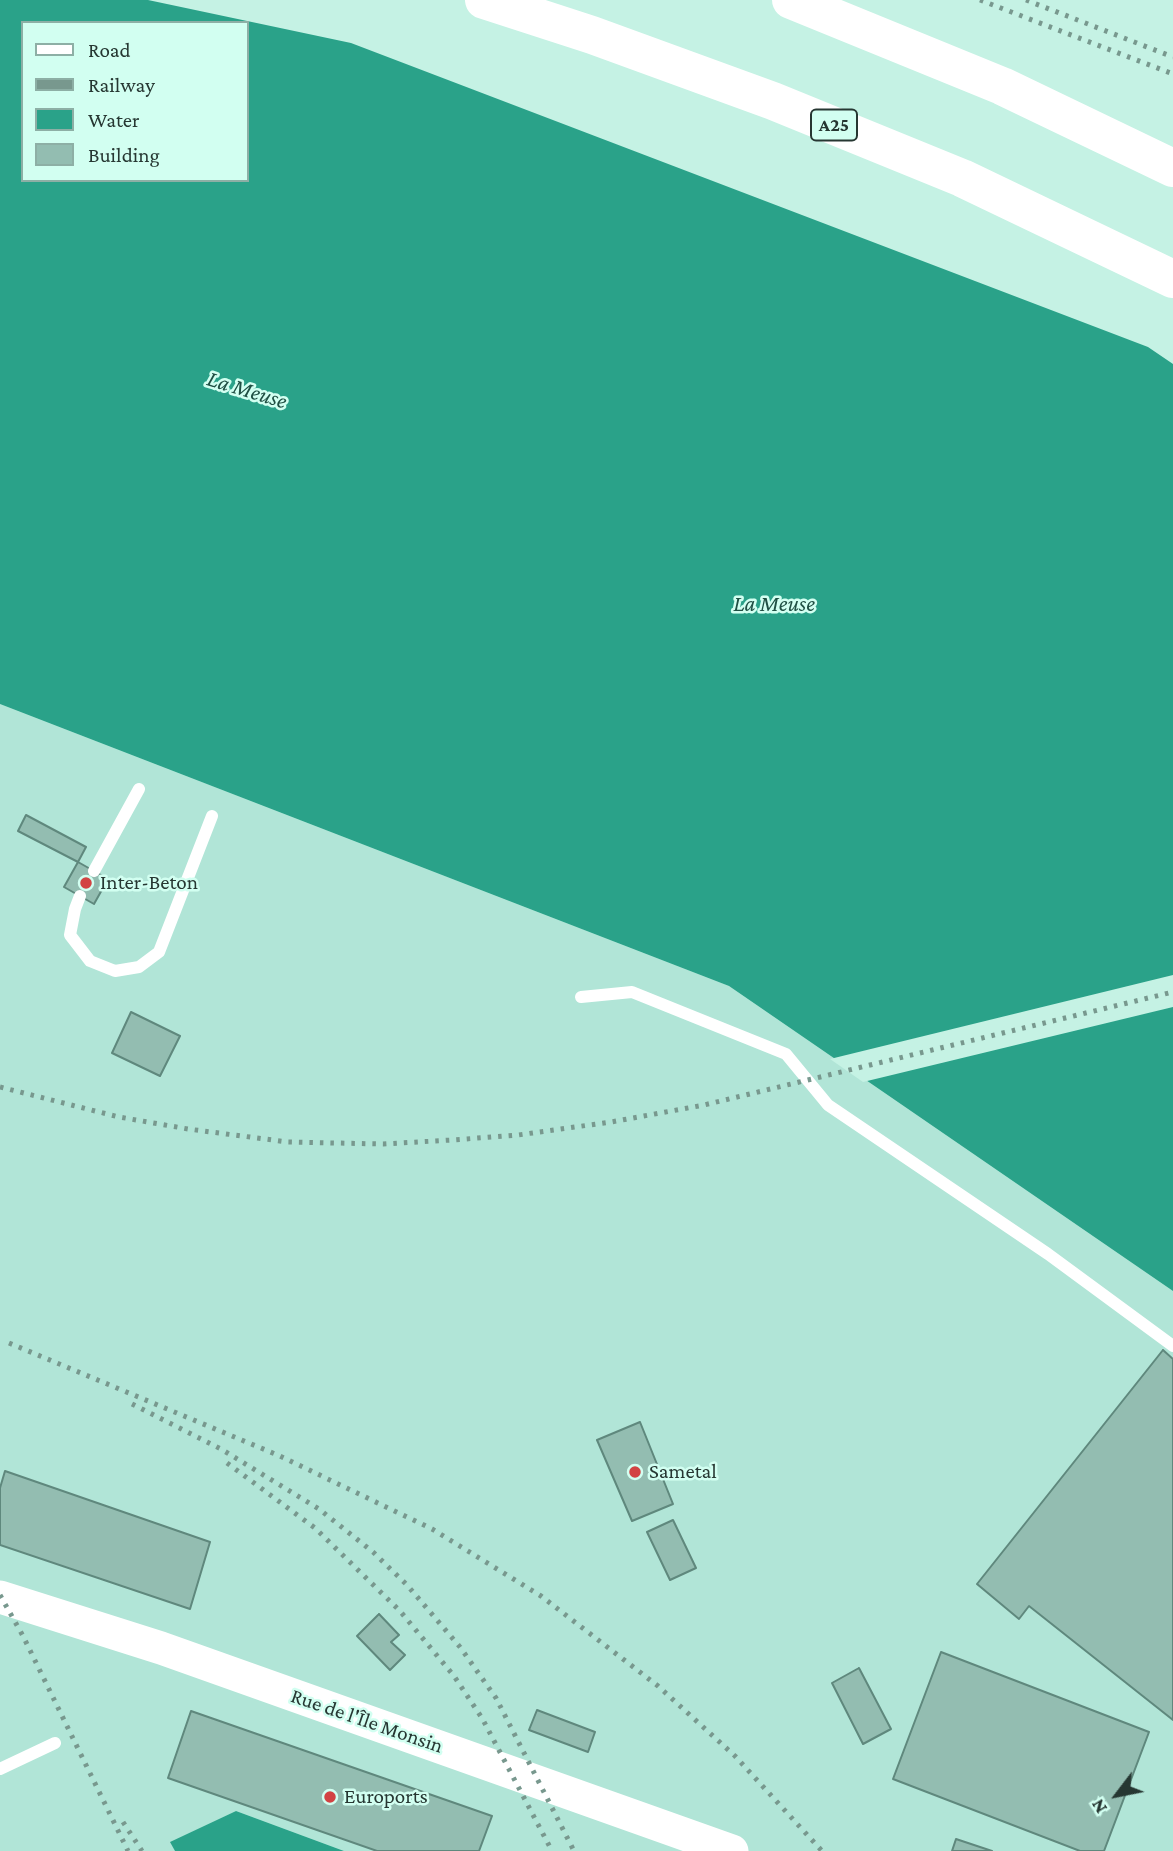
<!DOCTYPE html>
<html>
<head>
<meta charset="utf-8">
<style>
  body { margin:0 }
  #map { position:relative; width:1173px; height:1851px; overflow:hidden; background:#c5f2e4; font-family:"Crimson Pro",serif }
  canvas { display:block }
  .legend { position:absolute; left:21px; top:21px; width:228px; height:161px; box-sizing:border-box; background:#d2fff1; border:2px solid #8dafa5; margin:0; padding:9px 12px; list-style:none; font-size:21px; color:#263732 }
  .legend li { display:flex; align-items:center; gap:14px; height:35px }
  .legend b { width:35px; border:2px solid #8dafa5 }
  .north { position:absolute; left:1082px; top:1760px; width:70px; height:70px; -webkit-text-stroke:5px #d2fff1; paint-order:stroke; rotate:238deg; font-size:19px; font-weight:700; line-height:28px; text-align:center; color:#263732 }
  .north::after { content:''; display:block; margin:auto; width:24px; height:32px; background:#263732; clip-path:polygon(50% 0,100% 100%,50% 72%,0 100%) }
</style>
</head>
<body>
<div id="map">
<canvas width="1173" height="1851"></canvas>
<ul class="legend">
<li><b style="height:9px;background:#fff"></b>Road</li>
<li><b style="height:9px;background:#78988e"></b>Railway</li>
<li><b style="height:19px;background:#2aa289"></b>Water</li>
<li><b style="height:19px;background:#93bdb1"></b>Building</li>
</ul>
<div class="north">N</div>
</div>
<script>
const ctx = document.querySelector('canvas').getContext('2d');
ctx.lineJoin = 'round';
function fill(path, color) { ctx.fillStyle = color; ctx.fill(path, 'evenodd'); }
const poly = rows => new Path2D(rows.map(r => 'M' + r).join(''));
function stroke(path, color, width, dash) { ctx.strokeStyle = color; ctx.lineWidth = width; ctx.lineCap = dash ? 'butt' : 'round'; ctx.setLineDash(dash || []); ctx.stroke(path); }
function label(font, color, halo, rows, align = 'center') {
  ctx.font = font + ' "Crimson Pro",serif'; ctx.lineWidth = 5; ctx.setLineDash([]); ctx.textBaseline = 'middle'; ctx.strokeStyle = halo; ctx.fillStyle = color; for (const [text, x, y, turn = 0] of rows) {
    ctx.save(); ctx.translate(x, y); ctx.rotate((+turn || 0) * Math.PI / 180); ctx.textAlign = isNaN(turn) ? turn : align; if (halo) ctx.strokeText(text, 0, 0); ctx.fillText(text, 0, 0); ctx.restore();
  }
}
fill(poly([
  [0,704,729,986,1173,1291,1173,1851,344,1851,236,1811,171,1842,175,1851,0,1851]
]), '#b1e5d7');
fill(poly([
  [0,0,148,0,351,43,1148,347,1173,364,1173,1291,729,986,0,704],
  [23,23,247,23,247,180,23,180],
  [236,1811,344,1851,175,1851,170,1842]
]), '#2aa289');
fill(poly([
  [1173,975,1173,1007,863,1082,830,1059]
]), '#c5f2e4');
const building = poly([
  [26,815,86,847,78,862,18,831,26,815],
  [78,862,108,879,94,904,64,887,78,862],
  [131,1012,180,1036,160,1076,112,1053,131,1012],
  [1163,1350,1173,1359,1173,1720,1029,1606,1019,1619,977,1584,1163,1350],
  [640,1422,673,1504,632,1521,597,1440,640,1422],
  [5,1471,210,1542,190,1609,0,1545,0,1488,5,1471],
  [673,1520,696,1568,670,1580,647,1532,673,1520],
  [379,1614,399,1635,391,1642,405,1655,390,1670,357,1636,379,1614],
  [941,1652,1149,1732,1104,1851,1080,1851,893,1779,941,1652],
  [859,1668,891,1729,863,1744,832,1683,859,1668],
  [537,1710,595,1732,588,1752,529,1730,537,1710],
  [191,1711,492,1816,479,1851,377,1851,168,1778,191,1711],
  [956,1839,992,1851,952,1851,956,1839]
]);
fill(building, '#93bdb1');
stroke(building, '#5f887d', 2);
stroke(poly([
  [94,871,139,789],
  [80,896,75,909,70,935,90,961,115,971,139,967,159,952,212,816],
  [581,997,632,992,786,1054,828,1105,1048,1254,1173,1346],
  [0,1769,55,1743]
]), '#fff', 12);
stroke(poly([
  [0,1597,161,1648,732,1851]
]), '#fff', 33);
stroke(poly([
  [484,0,592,35,773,101,962,178,1173,279],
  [791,0,1002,86,1173,168]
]), '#fff', 38);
stroke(poly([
  [980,0,1173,74],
  [1026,0,1173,57],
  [0,1087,119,1117,188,1129,288,1142,383,1144,452,1140,518,1135,611,1122,704,1105,1173,992],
  [9,1343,280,1456,432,1529,541,1596,658,1686,735,1756,822,1851],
  [132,1404,221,1449,319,1509,373,1552,407,1585,460,1647,496,1698,574,1851],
  [227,1463,315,1528,400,1611,454,1676,482,1718,552,1851],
  [0,1595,23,1636,128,1851],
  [123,1822,142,1851]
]), '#78988e', 5, [3.5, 7]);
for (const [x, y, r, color] of [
  [86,883,7,"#d24343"],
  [635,1472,7,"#d24343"],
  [330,1797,7,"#d24343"]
]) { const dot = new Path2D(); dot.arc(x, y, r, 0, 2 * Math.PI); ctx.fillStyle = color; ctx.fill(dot); stroke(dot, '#d2fff1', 2.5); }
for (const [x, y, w] of [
  [834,125,46]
]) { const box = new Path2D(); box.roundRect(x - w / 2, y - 15.5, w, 31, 5); ctx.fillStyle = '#d2fff1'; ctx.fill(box); stroke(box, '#263732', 2); }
label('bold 19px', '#263732', null, [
  ["A25",834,125]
]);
label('21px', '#263732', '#d2fff1', [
  ["Inter-Beton",100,883],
  ["Sametal",649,1472],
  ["Euroports",344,1797]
], 'left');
label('21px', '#263732', '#d2fff1', [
  ["Rue de l'Île Monsin",367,1721,19]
]);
label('italic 23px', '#1f4f43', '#d2fff1', [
  ["La Meuse",247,390,17],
  ["La Meuse",774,604]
]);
</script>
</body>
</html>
